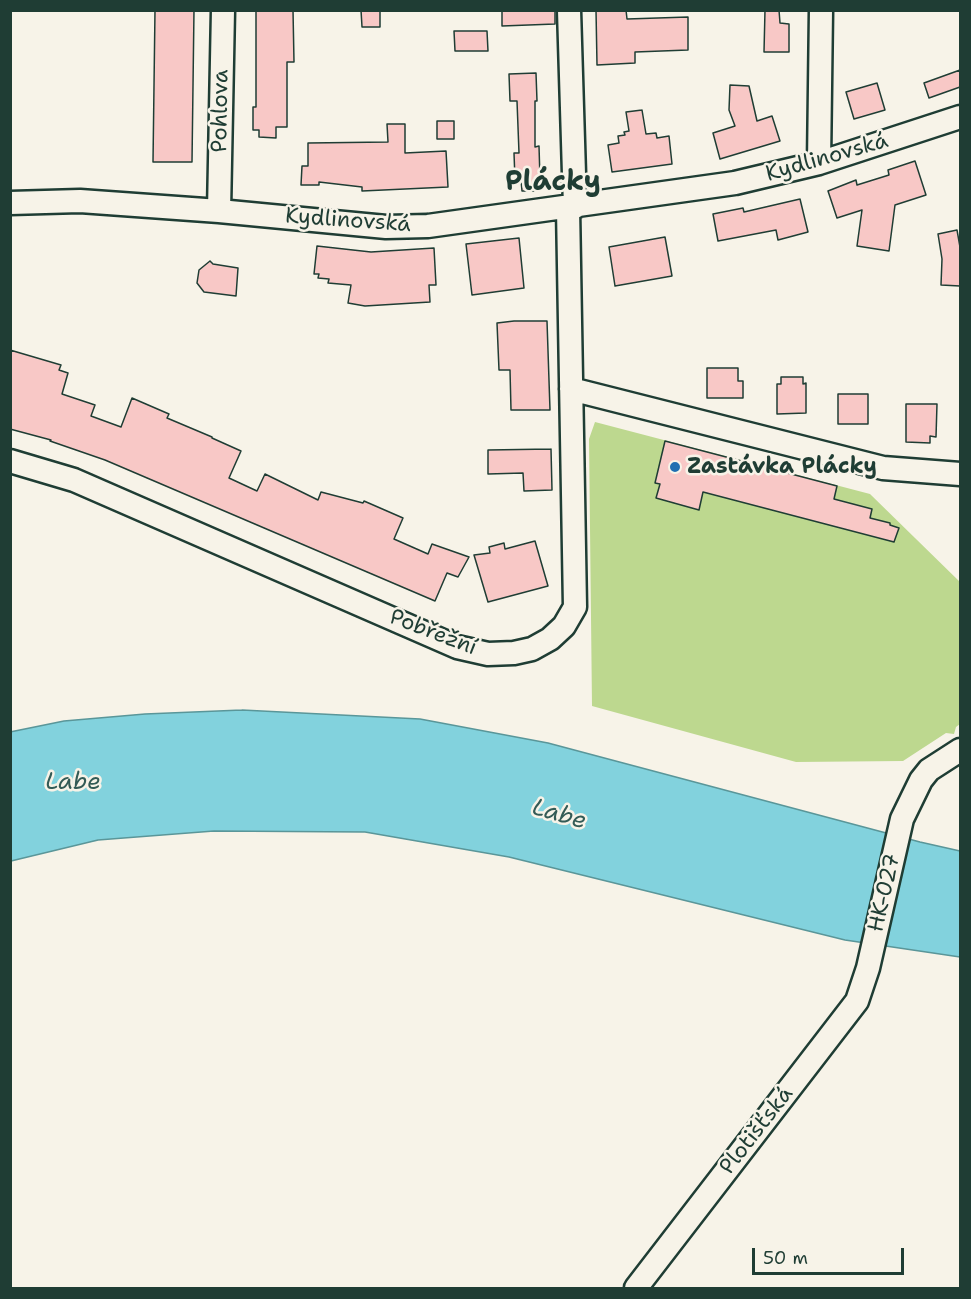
<!DOCTYPE html>
<html>
<head>
<meta charset="utf-8">
<style>
  body { margin:0 }
  #map { position:relative; width:971px; height:1299px; overflow:hidden; background:#f7f3e8; font-family:"Shantell Sans",sans-serif }
  canvas { display:block }
  .frame { position:absolute; inset:0; border:12px solid #1f3d34; pointer-events:none }
  .scale { position:absolute; left:752px; top:1248px; width:152px; height:27px; box-sizing:border-box; border:3px solid #1f3d34; border-top:0; padding-left:8px; font-size:18px; line-height:21px; white-space:nowrap; color:#1f3d34; -webkit-text-stroke:4px #f7f3e8; paint-order:stroke }
</style>
</head>
<body>
<div id="map">
<canvas width="971" height="1299"></canvas>
<div class="frame"></div>
<div class="scale">50 m</div>
</div>
<script>
const ctx = document.querySelector('canvas').getContext('2d');
ctx.lineJoin = 'round';
function fill(path, color) { ctx.fillStyle = color; ctx.fill(path, 'evenodd'); }
const poly = rows => new Path2D(rows.map(r => 'M' + r).join(''));
function stroke(path, color, width, dash) { ctx.strokeStyle = color; ctx.lineWidth = width; ctx.lineCap = dash ? 'butt' : 'round'; ctx.setLineDash(dash || []); ctx.stroke(path); }
function label(font, color, halo, rows, align = 'center') {
  ctx.font = font + ' "Shantell Sans",sans-serif'; ctx.lineWidth = 5; ctx.setLineDash([]); ctx.textBaseline = 'middle'; ctx.strokeStyle = halo; ctx.fillStyle = color; for (const [text, x, y, turn = 0] of rows) {
    ctx.save(); ctx.translate(x, y); ctx.rotate((+turn || 0) * Math.PI / 180); ctx.textAlign = isNaN(turn) ? turn : align; if (halo) ctx.strokeText(text, 0, 0); ctx.fillText(text, 0, 0); ctx.restore();
  }
}
fill(poly([
  [595,422,870,494,960,582,960,724,956,727,954,734,946,733,903,761,796,762,592,706,589,439]
]), '#bdd88f');
const water = poly([
  [242,710,420,719,548,743,920,842,960,851,960,957,845,940,509,857,365,832,214,831,98,840,11,861,10,732,64,721,145,714,242,710]
]);
fill(water, '#82d2dd');
stroke(water, '#5a9699', 1.5);
const building = poly([
  [155,10,194,10,192,162,153,162,155,10],
  [256,10,293,10,294,62,287,62,287,127,276,127,276,138,259,137,259,130,253,130,253,107,256,107,256,10],
  [361,10,380,10,380,27,362,27,361,10],
  [502,10,555,10,555,24,502,26,502,10],
  [596,10,626,10,627,19,688,17,688,50,635,52,635,63,597,65,596,10],
  [765,10,779,10,780,23,789,24,789,52,764,52,765,10],
  [454,31,487,31,488,51,455,51,454,31],
  [960,70,960,87,929,98,924,83,960,70],
  [536,73,537,101,535,101,535,147,539,146,540,179,534,179,534,191,522,191,521,180,515,180,514,153,519,153,517,101,510,101,509,74,536,73],
  [877,83,885,110,854,119,846,92,877,83],
  [730,85,749,86,757,121,772,116,780,141,720,159,713,133,735,126,729,110,730,85],
  [642,110,646,134,656,133,657,138,669,136,672,164,612,172,608,145,619,143,618,136,625,135,624,132,629,131,626,112,642,110],
  [437,121,454,121,454,139,437,139,437,121],
  [387,124,405,124,405,153,446,151,448,187,362,191,362,187,319,182,319,185,301,185,302,166,308,166,308,143,388,142,387,124],
  [915,161,926,195,895,205,889,251,857,246,862,210,837,218,828,191,856,180,857,185,889,175,888,170,915,161],
  [800,199,808,232,778,240,776,230,718,241,713,214,743,208,744,212,800,199],
  [957,230,960,247,960,286,941,285,942,259,938,234,957,230],
  [665,237,672,276,615,286,609,247,665,237],
  [519,238,524,288,472,295,466,244,519,238],
  [317,246,371,252,434,248,436,285,429,285,430,302,365,306,348,303,351,285,328,283,329,279,318,278,319,274,314,274,317,246],
  [210,261,213,264,238,268,236,296,204,292,197,283,199,270,210,261],
  [514,321,547,321,550,410,511,410,510,370,499,370,497,323,514,321],
  [10,350,61,365,59,370,68,373,62,394,95,405,91,416,121,427,132,398,169,414,167,418,212,437,212,438,241,451,229,478,257,491,265,474,318,500,321,492,363,503,364,501,403,518,394,539,428,554,432,544,469,557,458,577,447,573,435,601,105,460,50,441,51,440,10,429,10,350],
  [707,368,738,368,738,381,743,381,743,398,707,398,707,368],
  [781,377,803,377,803,384,806,383,806,413,777,414,777,384,781,384,781,377],
  [838,394,868,394,868,424,838,424,838,394],
  [906,404,937,404,936,437,930,436,930,443,906,442,906,404],
  [665,441,837,486,834,499,872,509,870,518,890,523,890,525,899,528,894,542,703,492,699,510,656,498,660,484,655,483,665,441],
  [551,449,552,490,524,491,523,473,488,474,488,450,551,449],
  [535,541,548,586,488,602,474,555,490,553,489,547,504,543,505,549,535,541]
]);
fill(building, '#f8c8c6');
stroke(building, '#1f3d34', 1.5);
const street = poly([
  [569,10,575,207],
  [819,163,821,10],
  [10,203,80,201,219,211,386,227,428,226,735,183,819,163,960,117],
  [219,211,223,10],
  [571,389,883,468,960,474],
  [10,461,74,480,457,647,488,654,514,653,532,649,550,639,564,626,575,607,568,208],
  [636,1288,857,1001,868,968,902,819,921,780,929,770,960,750]
]);
stroke(street, '#1f3d34', 27);
stroke(street, '#f7f3e8', 22);
for (const [x, y, r, color] of [
  [675,467,6,"#1f6fb2"]
]) { const dot = new Path2D(); dot.arc(x, y, r, 0, 2 * Math.PI); ctx.fillStyle = color; ctx.fill(dot); stroke(dot, '#f7f3e8', 2); }
label('22px', '#1f3d34', '#f7f3e8', [
  ["Pohlova",221,111,-89],
  ["Kydlinovská",827,158,-16],
  ["Kydlinovská",348,221,4],
  ["Pobřežní",433,633,21],
  ["HK-027",885,893,-77],
  ["Plotišťská",757,1131,-52]
]);
label('bold 22px', '#1f3d34', '#f7f3e8', [
  ["Zastávka Plácky",687,467]
], 'left');
label('italic 24px', '#335b56', '#f7f3e8', [
  ["Labe",73,783],
  ["Labe",559,815,16]
]);
label('bold 28px', '#1f3d34', '#f7f3e8', [
  ["Plácky",553,183]
]);
</script>
</body>
</html>
